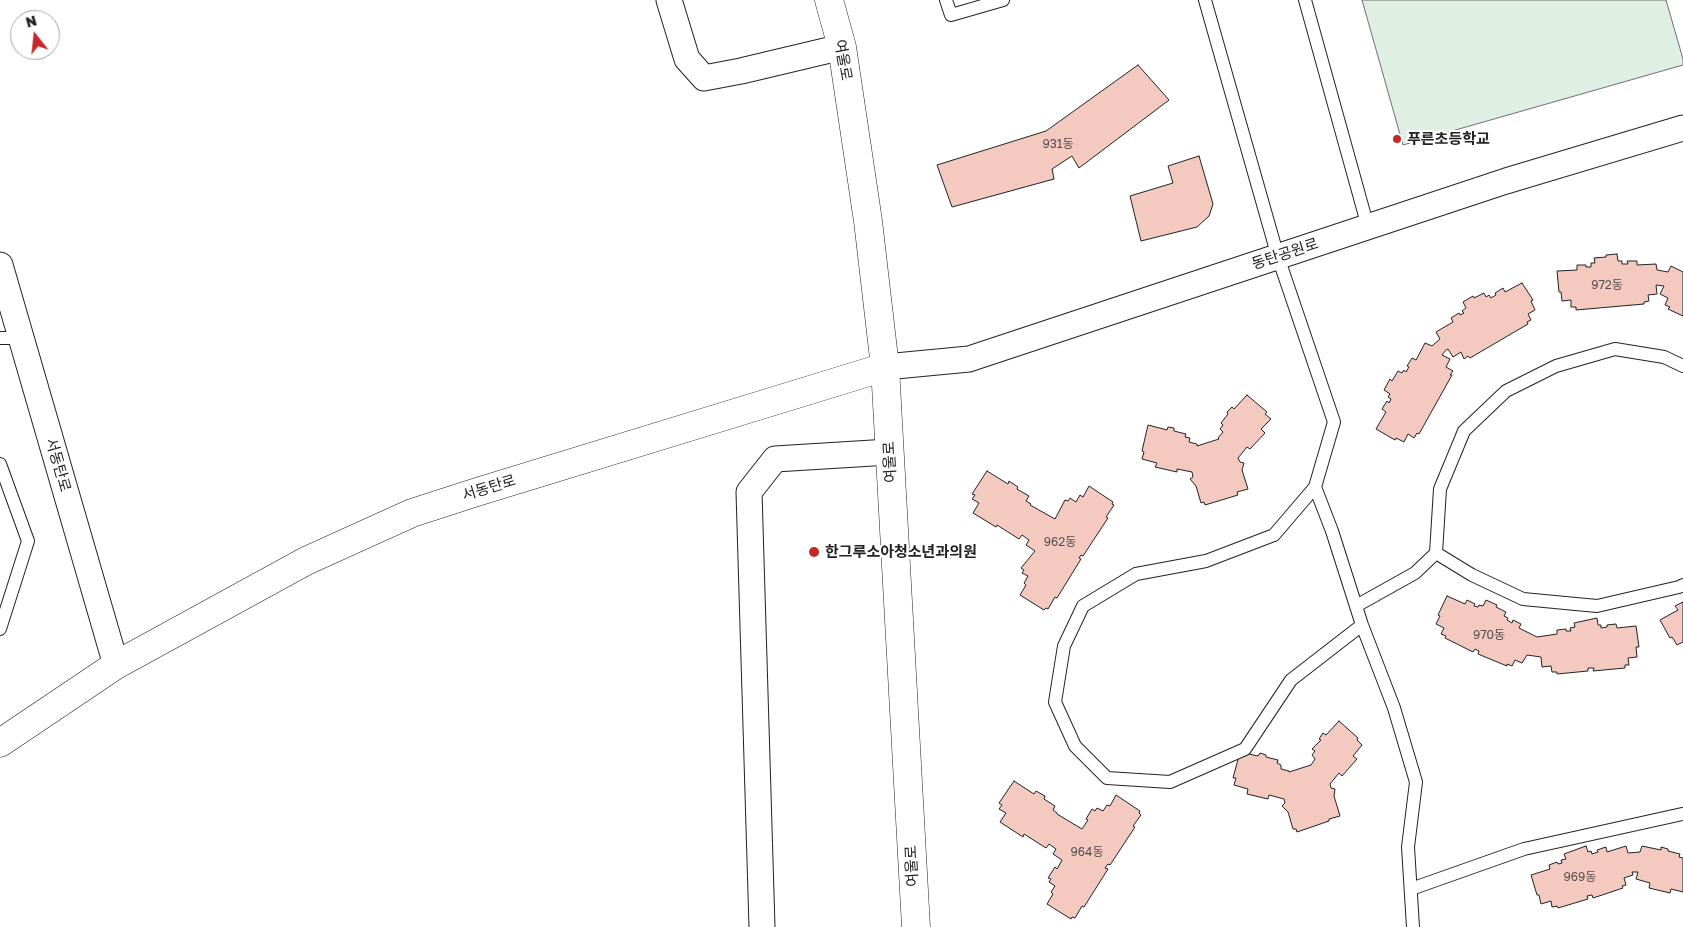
<!DOCTYPE html>
<html>
<head>
<meta charset="utf-8">
<style>
  body { margin:0 }
  #map { position:relative; width:1683px; height:927px; overflow:hidden; background:#fff; font-family:"Golos Text",sans-serif }
  canvas { display:block }
  .north { position:absolute; left:10px; top:10px; width:50px; height:50px; box-sizing:border-box; background:#fff; border:1px solid #a7a7a7; border-radius:50%; rotate:344deg; font-size:14px; font-weight:700; line-height:20px; text-align:center; color:#222 }
  .north::after { content:''; display:block; margin:auto; width:18px; height:22px; background:#c62828; clip-path:polygon(50% 0,100% 100%,50% 72%,0 100%) }
</style>
</head>
<body>
<div id="map">
<canvas width="1683" height="927"></canvas>
<div class="north">N</div>
</div>
<script>
const ctx = document.querySelector('canvas').getContext('2d');
ctx.lineJoin = 'round';
function fill(path, color) { ctx.fillStyle = color; ctx.fill(path, 'evenodd'); }
const poly = rows => new Path2D(rows.map(r => 'M' + r).join(''));
function stroke(path, color, width, dash) { ctx.strokeStyle = color; ctx.lineWidth = width; ctx.lineCap = dash ? 'butt' : 'round'; ctx.setLineDash(dash || []); ctx.stroke(path); }
function label(font, color, halo, rows, align = 'center') {
  ctx.font = font + ' "Golos Text","Noto Sans KR",sans-serif'; ctx.lineWidth = 4; ctx.setLineDash([]); ctx.textBaseline = 'middle'; ctx.strokeStyle = halo; ctx.fillStyle = color; for (const [text, x, y, turn = 0] of rows) {
    ctx.save(); ctx.translate(x, y); ctx.rotate((+turn || 0) * Math.PI / 180); ctx.textAlign = isNaN(turn) ? turn : align; if (halo) ctx.strokeText(text, 0, 0); ctx.fillText(text, 0, 0); ctx.restore();
  }
}
const green = poly([
  [1362,0,1666,0,1683,59,1683,65,1403,145,1362,0]
]);
fill(green, '#e0efe3');
stroke(green, '#6f6f6f', 1);
const building = poly([
  [1138,65,1169,100,1079,168,1072,156,1052,169,1054,179,952,207,937,165,1046,131,1138,65],
  [1199,156,1213,204,1209,216,1197,227,1141,241,1130,196,1173,183,1168,166,1199,156],
  [1617,254,1618,261,1622,261,1622,264,1628,264,1627,261,1637,261,1637,265,1656,264,1657,270,1668,272,1671,266,1683,272,1683,316,1668,309,1670,307,1665,305,1668,298,1660,294,1664,286,1656,285,1657,294,1648,295,1649,301,1644,302,1644,304,1576,310,1576,307,1571,307,1571,300,1562,301,1561,292,1559,292,1557,271,1577,270,1577,265,1586,265,1586,267,1591,267,1591,263,1595,263,1594,258,1606,257,1606,255,1617,254],
  [1522,283,1533,300,1531,301,1535,310,1528,314,1531,320,1527,322,1528,324,1470,358,1468,356,1464,359,1461,352,1453,357,1448,349,1446,350,1442,355,1450,359,1446,367,1453,371,1450,375,1452,375,1419,434,1417,433,1414,438,1408,434,1404,442,1396,438,1395,440,1376,429,1386,412,1382,409,1387,401,1389,403,1391,399,1388,397,1390,394,1384,390,1390,379,1392,381,1398,371,1402,373,1404,370,1406,372,1409,367,1407,366,1412,358,1416,360,1425,343,1432,346,1440,339,1436,332,1453,322,1451,318,1459,313,1460,315,1464,313,1462,311,1466,308,1463,302,1473,296,1474,298,1484,293,1486,297,1489,295,1491,298,1496,295,1495,293,1503,288,1505,292,1522,283],
  [1247,395,1267,412,1265,414,1271,419,1261,429,1265,433,1250,449,1247,447,1238,458,1240,462,1244,463,1242,470,1248,489,1237,492,1238,495,1205,505,1204,502,1201,503,1196,486,1190,479,1193,477,1192,472,1177,469,1177,472,1155,467,1157,463,1142,459,1144,452,1142,451,1148,425,1167,430,1168,427,1174,428,1174,431,1186,434,1185,437,1190,438,1189,442,1197,444,1197,446,1219,439,1218,438,1223,432,1220,429,1223,425,1221,423,1228,414,1227,412,1232,407,1234,409,1247,395],
  [987,471,1008,484,1009,481,1018,487,1017,489,1029,496,1026,501,1031,504,1030,505,1055,519,1065,500,1068,501,1070,498,1076,502,1080,495,1083,497,1089,486,1113,502,1112,504,1114,505,1106,517,1108,518,1083,556,1081,555,1079,558,1081,559,1057,598,1055,597,1048,609,1046,608,1044,610,1020,595,1026,585,1024,583,1028,576,1022,573,1024,570,1021,568,1035,551,1026,545,1029,540,1022,535,1019,539,997,525,996,527,973,513,979,503,972,499,975,495,972,494,987,471],
  [1447,596,1465,604,1467,600,1475,604,1474,606,1478,607,1479,605,1483,606,1486,600,1497,605,1496,607,1506,612,1504,616,1508,618,1507,620,1512,623,1513,620,1521,624,1519,628,1537,637,1557,634,1557,630,1566,629,1566,631,1571,631,1570,628,1575,627,1574,623,1597,618,1598,625,1601,625,1601,628,1607,627,1607,625,1616,624,1617,628,1636,626,1639,647,1636,647,1637,657,1628,658,1629,665,1625,665,1625,668,1593,671,1594,668,1588,668,1588,671,1557,674,1557,672,1552,672,1551,666,1542,667,1541,657,1527,655,1522,663,1515,660,1512,666,1507,664,1507,666,1478,654,1479,651,1475,649,1473,652,1445,638,1446,636,1441,634,1444,628,1436,624,1440,616,1438,615,1447,596],
  [1683,602,1683,642,1677,645,1672,637,1670,638,1660,620,1678,610,1675,606,1683,602],
  [1339,721,1358,738,1357,740,1362,745,1353,756,1357,759,1342,776,1339,773,1330,784,1331,788,1335,789,1334,796,1340,816,1329,819,1329,821,1297,832,1296,829,1293,829,1288,812,1282,806,1285,803,1284,799,1269,795,1268,799,1247,794,1248,789,1234,785,1236,778,1233,778,1240,752,1258,756,1260,753,1266,755,1266,757,1278,760,1277,763,1281,765,1281,769,1289,771,1289,772,1311,765,1315,759,1312,755,1315,751,1312,749,1321,740,1319,739,1323,733,1326,735,1339,721],
  [1014,781,1034,794,1036,791,1045,796,1044,799,1055,806,1053,810,1057,813,1057,814,1082,829,1088,820,1086,819,1092,809,1095,811,1097,808,1103,811,1107,805,1110,806,1116,795,1140,811,1139,813,1141,815,1133,826,1135,827,1110,865,1108,864,1105,868,1108,869,1084,907,1082,906,1075,918,1072,917,1071,919,1047,904,1053,894,1051,892,1055,886,1049,882,1051,879,1048,878,1055,867,1057,869,1062,860,1053,854,1056,849,1049,844,1046,848,1024,834,1023,837,1000,822,1006,813,999,809,1002,805,999,803,1014,781],
  [1586,846,1588,852,1591,851,1592,854,1598,852,1597,850,1606,847,1607,852,1626,846,1628,853,1640,852,1642,846,1661,850,1661,847,1668,849,1668,851,1680,854,1679,857,1683,858,1683,892,1671,889,1670,893,1649,888,1650,883,1636,879,1638,872,1632,872,1633,875,1624,878,1626,885,1622,886,1623,888,1593,898,1592,895,1587,896,1588,899,1558,908,1557,906,1552,907,1551,901,1541,904,1539,895,1537,895,1531,875,1550,869,1549,865,1557,862,1558,864,1562,863,1561,860,1566,859,1564,854,1586,846]
]);
fill(building, '#f3c9c0');
stroke(building, '#222', 1);
const service = poly([
  [946,0,951,15,1003,0],
  [1205,0,1278,257,1334,422,1315,487,1332,531,1362,625,1394,708,1416,782,1408,847,1413,927],
  [1305,0,1368,227],
  [0,338,21,338],
  [0,464,28,541,0,629],
  [1315,487,1274,535,1206,561,1136,574,1083,606,1064,646,1055,702,1075,746,1107,778,1170,782,1245,749,1291,680,1362,625],
  [1436,553,1472,575,1523,599,1597,606,1679,587,1683,585],
  [1356,606,1415,573,1436,553,1440,489,1464,431,1506,391,1556,366,1615,349,1664,357,1683,366],
  [1411,889,1524,849,1682,814]
]);
const minor = poly([
  [669,0,687,59,704,78,741,71,842,47],
  [0,265,116,665],
  [885,367,969,359,1506,181,1683,128],
  [762,927,749,492,775,459,889,452]
]);
const tertiary = poly([
  [829,0,842,47,868,221,885,367,916,927],
  [0,743,116,665,306,561,412,513,477,492,885,367]
]);
stroke(service, '#222', 14);
stroke(minor, '#222', 27);
stroke(tertiary, '#222', 29);
stroke(service, '#fff', 12);
stroke(minor, '#fff', 25);
stroke(tertiary, '#fff', 28);
for (const [x, y, r, color] of [
  [1397,139,5,"#c62828"],
  [814,552,6,"#c62828"]
]) { const dot = new Path2D(); dot.arc(x, y, r, 0, 2 * Math.PI); ctx.fillStyle = color; ctx.fill(dot); stroke(dot, '#fff', 2); }
label('12px', '#564c4a', null, [
  ["931동",1058,144],
  ["972동",1607,285],
  ["962동",1060,542],
  ["970동",1489,635],
  ["964동",1087,852],
  ["969동",1580,877]
]);
label('15px', '#222', '#fff', [
  ["여울로",843,60,80],
  ["동탄공원로",1285,254,-18],
  ["여울로",890,462,-93],
  ["서동탄로",58,465,74],
  ["서동탄로",489,488,-17],
  ["여울로",912,866,-93]
]);
label('bold 15px', '#222', '#fff', [
  ["푸른초등학교",1407,139],
  ["한그루소아청소년과의원",825,552]
], 'left');
</script>
</body>
</html>
